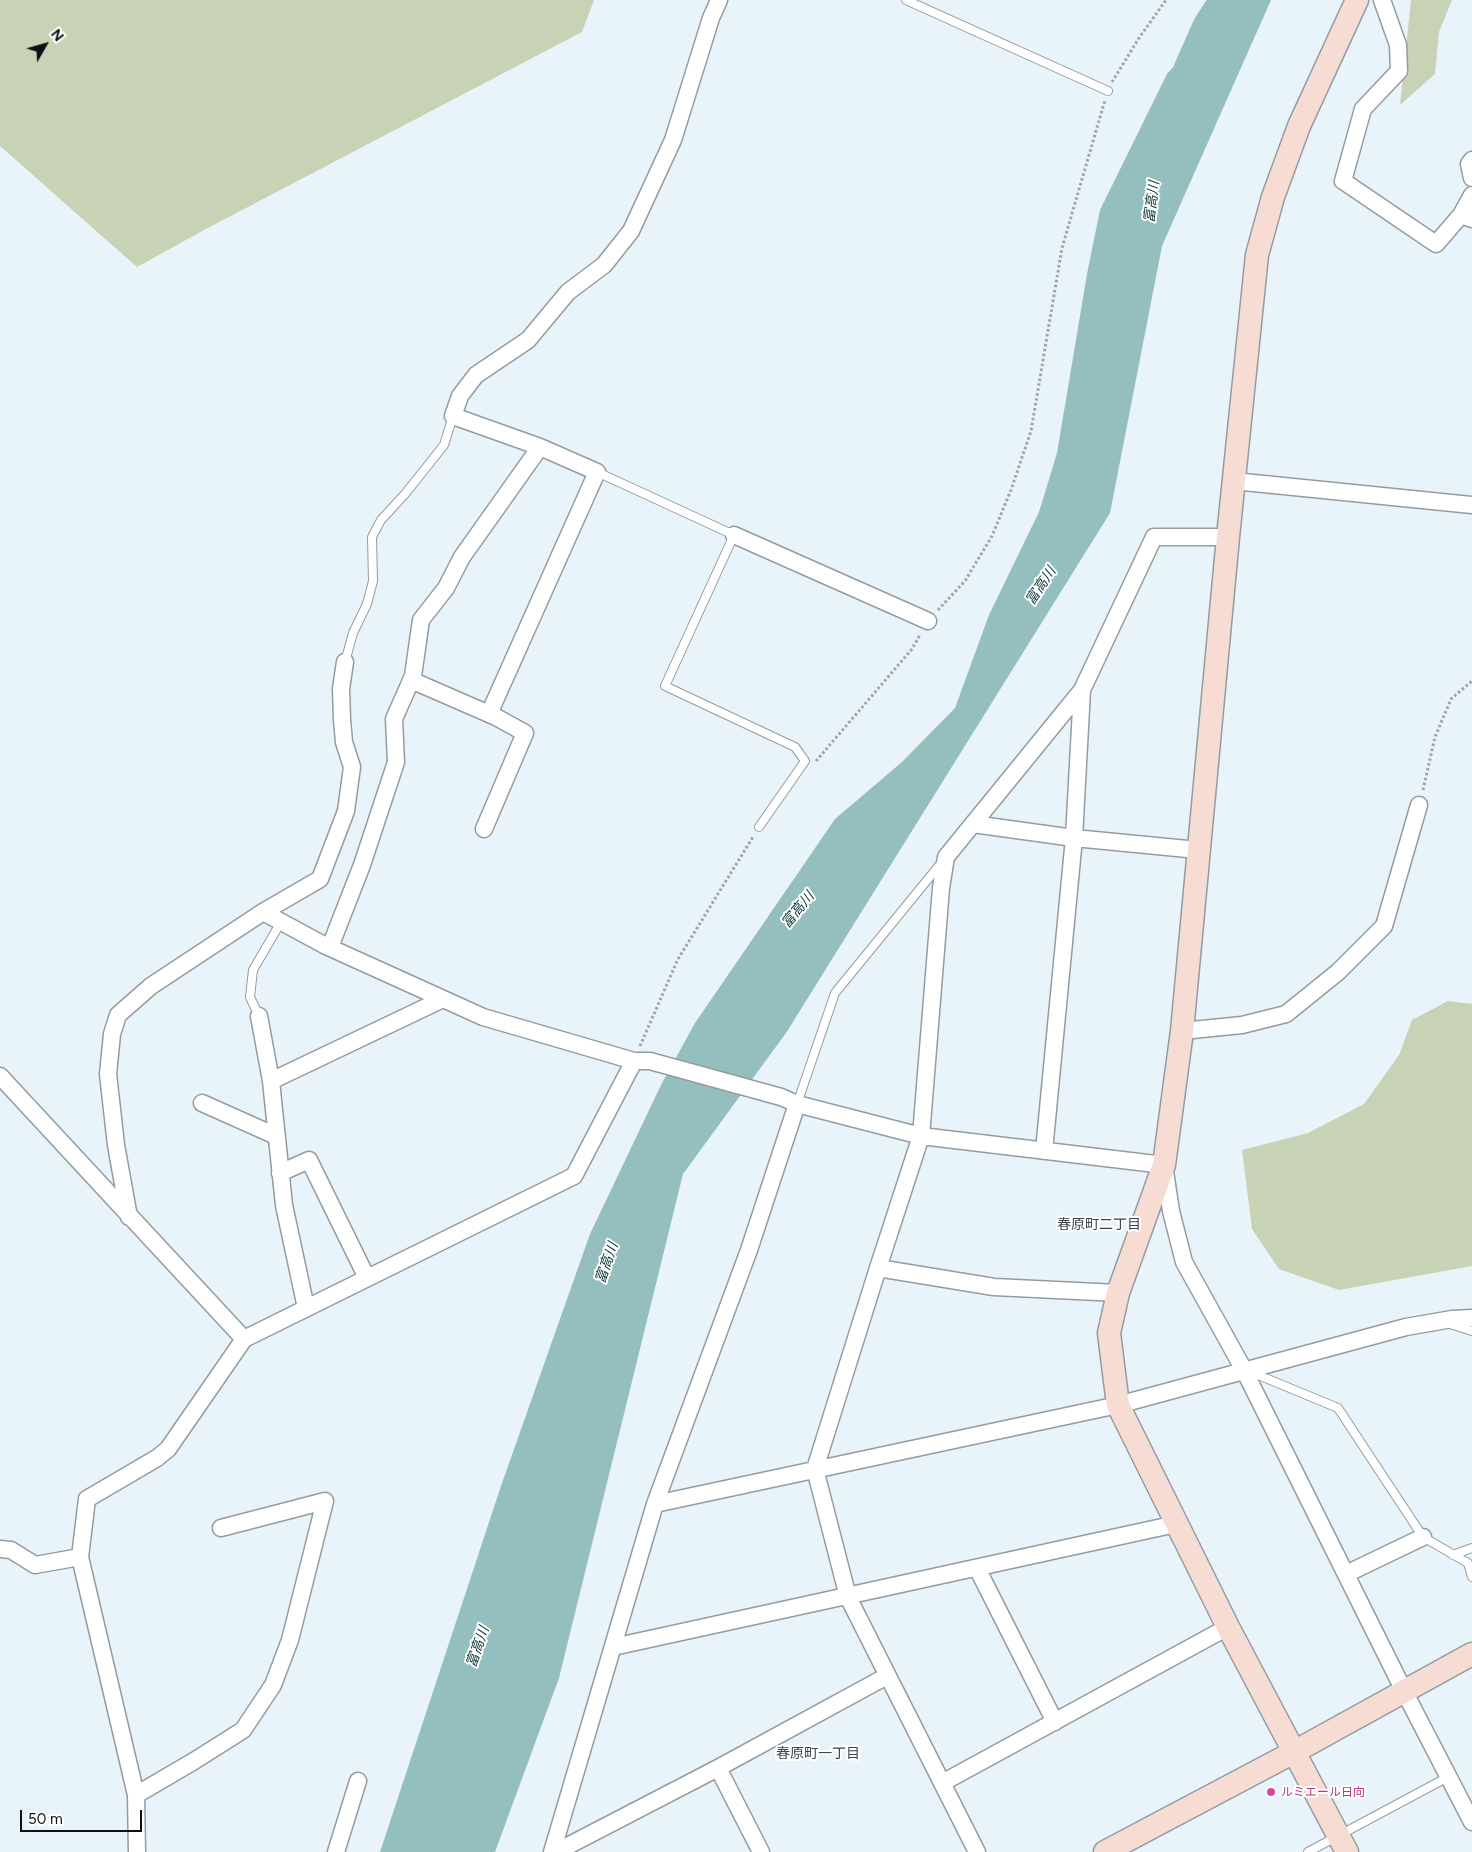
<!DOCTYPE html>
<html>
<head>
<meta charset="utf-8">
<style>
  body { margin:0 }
  #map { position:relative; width:1472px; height:1852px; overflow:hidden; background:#e9f3fa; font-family:Figtree,sans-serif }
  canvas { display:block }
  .north { position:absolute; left:20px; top:20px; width:50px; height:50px; -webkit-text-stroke:4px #fff; paint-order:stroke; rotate:52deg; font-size:14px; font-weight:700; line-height:20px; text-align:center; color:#0c1012 }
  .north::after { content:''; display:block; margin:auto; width:18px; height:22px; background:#0c1012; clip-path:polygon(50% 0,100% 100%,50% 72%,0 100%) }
  .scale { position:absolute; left:20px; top:1810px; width:122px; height:22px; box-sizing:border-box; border:2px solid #0c1012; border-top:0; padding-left:6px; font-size:15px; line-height:18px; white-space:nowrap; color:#0c1012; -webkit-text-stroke:4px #fff; paint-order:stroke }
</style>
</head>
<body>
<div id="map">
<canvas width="1472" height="1852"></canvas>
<div class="north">N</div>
<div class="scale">50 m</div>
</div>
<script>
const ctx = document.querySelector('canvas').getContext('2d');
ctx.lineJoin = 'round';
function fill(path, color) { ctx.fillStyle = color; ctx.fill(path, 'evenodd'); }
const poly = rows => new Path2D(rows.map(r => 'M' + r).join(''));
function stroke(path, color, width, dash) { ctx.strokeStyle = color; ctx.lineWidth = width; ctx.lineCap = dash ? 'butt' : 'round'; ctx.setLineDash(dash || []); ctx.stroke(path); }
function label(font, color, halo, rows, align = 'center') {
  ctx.font = font + ' Figtree,"Noto Sans JP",sans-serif'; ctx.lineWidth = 4; ctx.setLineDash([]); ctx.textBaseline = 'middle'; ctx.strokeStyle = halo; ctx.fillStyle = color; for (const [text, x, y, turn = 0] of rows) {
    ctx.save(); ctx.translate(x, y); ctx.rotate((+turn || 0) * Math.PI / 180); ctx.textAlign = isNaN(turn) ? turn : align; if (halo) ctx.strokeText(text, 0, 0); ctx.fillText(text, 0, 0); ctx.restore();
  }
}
fill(poly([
  [0,0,594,0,582,32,204,230,137,267,0,146],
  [1411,0,1452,0,1439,32,1435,74,1400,105],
  [1448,1001,1472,1004,1472,1266,1339,1290,1279,1269,1252,1229,1242,1150,1308,1133,1364,1104,1399,1055,1412,1020]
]), '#c7d3b4');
fill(poly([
  [1233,0,1271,0,1162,246,1110,513,786,1033,683,1174,559,1678,495,1852,380,1852,501,1486,590,1234,661,1085,695,1023,835,819,902,762,955,708,989,615,1039,512,1057,453,1087,274,1100,210,1167,74]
]), '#95bebf');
stroke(poly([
  [1188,69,1207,26,1224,0]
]), '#95bebf', 29);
const lane = poly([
  [906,0,1108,91],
  [597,472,734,535,665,686,795,747,805,761,759,827],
  [345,662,353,633,367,604,373,581,372,537,381,520,405,494,444,445,453,416],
  [259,1016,250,997,253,970,281,922],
  [797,1104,835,993,942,862],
  [1450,1324,1472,1331],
  [1251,1372,1338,1408,1423,1537,1468,1563,1472,1577],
  [1453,1555,1472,1548],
  [1308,1852,1448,1777]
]);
const street = poly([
  [1382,0,1398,45,1399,71,1363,109,1343,181,1436,244,1461,215,1472,219],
  [1472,160,1469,164,1472,178],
  [1461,215,1472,195],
  [1234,481,1472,505],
  [734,535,928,621],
  [411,680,496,717,525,733,484,829],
  [489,714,597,472,540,447,453,416,460,396,476,375,528,340,568,292,604,265,631,231,673,140,711,18,719,0],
  [973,824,1074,838,1198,850],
  [263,912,324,945,483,1017,634,1061,650,1061,781,1097,797,1104,921,1136,1164,1165,1171,1211,1184,1262,1244,1370,1404,1691,1472,1822],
  [330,947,362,865,396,762,394,719,413,676,421,620,446,588,462,557,540,447],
  [259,1016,271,1081,284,1205,306,1308],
  [1182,1031,1242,1025,1286,1014,1338,972,1384,926,1419,805],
  [0,1076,244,1339],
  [271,1081,443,999],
  [202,1103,276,1136],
  [1044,1151,1074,838,1082,690],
  [280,1173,309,1160,367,1278],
  [129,1217,116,1145,108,1074,112,1034,118,1015,151,986,263,912,320,879,346,811,352,767,344,742,342,720,341,689,345,662],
  [878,1268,994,1287,1118,1293],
  [655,1504,1118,1405,1406,1327,1452,1319,1472,1318],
  [0,1549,11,1550,35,1565,80,1557],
  [977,1568,1055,1722],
  [1346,1574,1423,1537],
  [613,1647,1176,1524],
  [718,1768,761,1852],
  [942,1783,1228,1627],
  [136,1795,194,1761,243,1730,273,1685,290,1640,325,1501,221,1528],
  [137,1852,136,1795,80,1557,87,1499,157,1458,168,1449,244,1339,574,1176,634,1061],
  [336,1852,358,1781],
  [552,1852,655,1504,749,1250,797,1104],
  [556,1852,718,1768,887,1676],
  [977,1852,848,1597,815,1469,878,1268,921,1136,941,888,946,857,1082,690,1154,537,1228,537]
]);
const secondary = poly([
  [1105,1852,1294,1752,1472,1654],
  [1347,1852,1228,1627,1118,1405,1109,1333,1118,1293,1164,1165,1182,1031,1228,537,1257,255,1273,197,1299,126,1357,0]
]);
stroke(lane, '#939ca2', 10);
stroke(street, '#939ca2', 19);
stroke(secondary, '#939ca2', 25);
stroke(poly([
  [1112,82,1139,38,1166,0],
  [938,610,965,581,992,536,1011,490,1031,431,1062,248,1105,100],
  [816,761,912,649,920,635],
  [1423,790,1435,737,1451,699,1472,681],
  [640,1046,678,959,753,837]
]), '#9da4aa', 3, [2.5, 2.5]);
stroke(lane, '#fff', 8);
stroke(street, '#fff', 16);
stroke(secondary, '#f7dcd3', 22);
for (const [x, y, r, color] of [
  [1271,1792,5,"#d1479c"]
]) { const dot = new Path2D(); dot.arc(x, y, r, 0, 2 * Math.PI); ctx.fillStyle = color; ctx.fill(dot); stroke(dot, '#fff', 2); }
label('12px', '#b23c85', '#fff', [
  ["ルミエール日向",1281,1792]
], 'left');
label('italic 14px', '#0b3536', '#fff', [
  ["富高川",1152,202,-83],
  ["富高川",1041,586,-56],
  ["富高川",798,910,-50],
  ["富高川",607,1263,-71],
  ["富高川",478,1647,-71]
]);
label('14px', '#3d444a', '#fff', [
  ["春原町二丁目",1099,1225],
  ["春原町一丁目",818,1754]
]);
</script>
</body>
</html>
